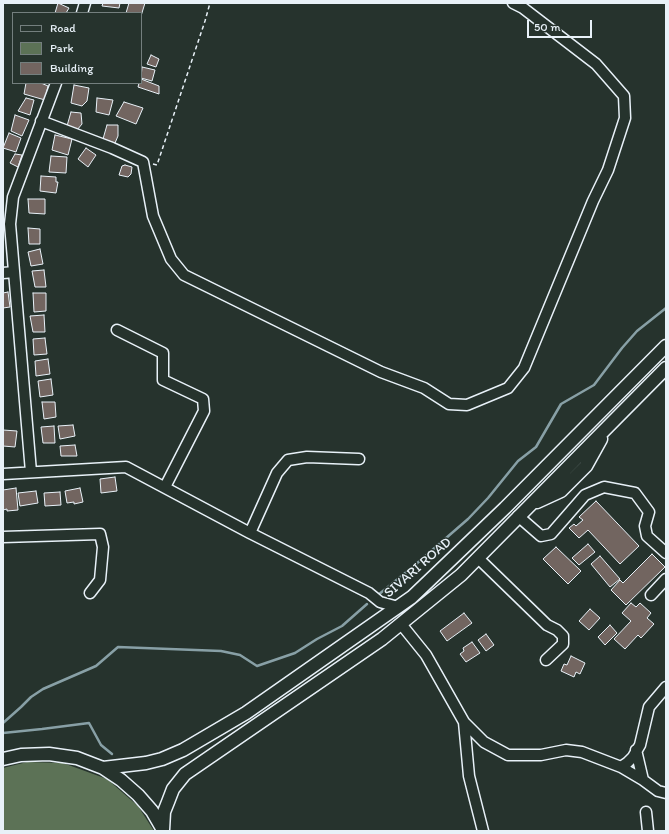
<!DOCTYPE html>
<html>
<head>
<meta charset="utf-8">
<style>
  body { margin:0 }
  #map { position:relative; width:669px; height:834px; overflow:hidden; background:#26332d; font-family:Itim,sans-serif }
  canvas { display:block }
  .frame { position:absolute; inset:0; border:4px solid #e8f1f8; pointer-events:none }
  .legend { position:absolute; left:12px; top:12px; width:130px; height:72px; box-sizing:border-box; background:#26332d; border:1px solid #747f7e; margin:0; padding:5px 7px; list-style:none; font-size:12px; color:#e8f1f8 }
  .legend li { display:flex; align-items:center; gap:8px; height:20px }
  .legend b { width:20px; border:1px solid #747f7e }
  .scale { position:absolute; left:527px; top:20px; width:65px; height:18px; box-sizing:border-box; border:2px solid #e8f1f8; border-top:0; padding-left:5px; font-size:12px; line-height:14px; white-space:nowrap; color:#e8f1f8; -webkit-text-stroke:3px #26332d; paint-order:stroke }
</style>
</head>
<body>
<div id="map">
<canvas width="669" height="834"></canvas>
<div class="frame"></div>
<ul class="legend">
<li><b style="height:5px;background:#26332d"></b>Road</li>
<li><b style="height:11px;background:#5c7256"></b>Park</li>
<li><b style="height:11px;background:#726560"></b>Building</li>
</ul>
<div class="scale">50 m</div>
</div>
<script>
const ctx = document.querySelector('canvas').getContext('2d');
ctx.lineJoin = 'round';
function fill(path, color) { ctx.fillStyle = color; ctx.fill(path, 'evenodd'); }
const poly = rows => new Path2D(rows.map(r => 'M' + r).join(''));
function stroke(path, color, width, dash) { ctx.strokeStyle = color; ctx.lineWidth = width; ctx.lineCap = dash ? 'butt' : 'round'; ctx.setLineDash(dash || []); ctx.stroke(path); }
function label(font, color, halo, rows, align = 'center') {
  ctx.font = font + ' Itim,sans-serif'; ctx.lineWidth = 3; ctx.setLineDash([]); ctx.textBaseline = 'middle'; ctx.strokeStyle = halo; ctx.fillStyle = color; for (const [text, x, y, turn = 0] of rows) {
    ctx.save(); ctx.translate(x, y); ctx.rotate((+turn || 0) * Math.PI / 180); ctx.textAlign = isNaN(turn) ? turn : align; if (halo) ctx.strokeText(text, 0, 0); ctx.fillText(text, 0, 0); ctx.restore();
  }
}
fill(poly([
  [27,762,63,763,107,779,138,806,154,831,3,831,3,768]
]), '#5c7256');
stroke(poly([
  [378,595,415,565,468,519,488,498,518,461,536,447,561,404,594,385,622,348,637,331,666,308],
  [3,723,21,707,31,697,43,689,96,666,118,647,221,651,240,655,257,666,295,653,317,639,342,626,367,604],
  [3,733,42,729,89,723,101,745,112,754]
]), '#88a0a6', 2.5);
const building = poly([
  [58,3,69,8,66,13,55,13,58,3],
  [103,3,120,3,119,8,102,6,103,3],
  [129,3,145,3,141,16,141,13,126,13,129,3],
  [151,55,159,59,156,67,147,64,151,55],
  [142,67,155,70,152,81,141,78,142,67],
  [141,79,159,86,159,94,138,87,139,83,141,83,141,79],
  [26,83,41,83,48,86,45,100,24,94,26,83],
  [74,85,89,88,87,101,82,106,71,103,74,85],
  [26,98,34,100,30,115,18,111,26,98],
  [97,98,113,100,109,115,96,112,97,98],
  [124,102,143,108,136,124,116,116,124,102],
  [71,112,81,113,82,124,77,130,67,126,71,112],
  [15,115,29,120,22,136,11,131,15,115],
  [107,125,118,125,118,136,115,143,103,139,107,125],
  [9,133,21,138,16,152,3,148,9,133],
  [55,135,72,139,68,155,52,150,55,135],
  [86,148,96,155,88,167,78,159,86,148],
  [15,154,22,155,18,167,10,163,15,154],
  [51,156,67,157,66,173,49,172,51,156],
  [125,165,132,167,131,174,128,177,119,175,122,166,125,165],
  [41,176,56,177,56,182,58,182,56,193,40,191,41,176],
  [28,199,45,199,45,214,29,213,28,199],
  [28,228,40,229,40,244,29,244,28,228],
  [40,249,43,264,31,266,28,252,40,249],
  [44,270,46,287,35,287,32,271,44,270],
  [8,292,10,307,3,308,3,293,8,292],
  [33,293,46,293,46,311,34,312,33,293],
  [44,315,45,332,33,332,30,316,44,315],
  [45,338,47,354,34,355,33,339,45,338],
  [48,359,50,374,36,376,35,361,48,359],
  [51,379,53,395,40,397,38,381,51,379],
  [42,402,55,402,56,417,44,419,42,402],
  [73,425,75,436,60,439,58,426,73,425],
  [54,426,55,443,43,443,41,427,54,426],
  [3,430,17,431,15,447,3,446,3,430],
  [75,445,77,456,61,456,60,446,75,445],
  [115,477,117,491,101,493,100,479,115,477],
  [16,488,18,510,7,511,7,509,3,510,3,490,16,488],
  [80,488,83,502,74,504,74,502,67,503,65,491,80,488],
  [36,491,38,503,20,506,18,493,36,491],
  [60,492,61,505,45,506,44,493,60,492],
  [596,501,639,546,620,564,588,530,579,538,569,528,574,524,576,526,583,520,579,517,596,501],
  [588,544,595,552,579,565,572,558,588,544],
  [556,547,581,571,568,584,543,559,556,547],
  [652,554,665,567,626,605,611,590,620,580,623,583,652,554],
  [600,556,620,579,610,587,591,564,600,556],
  [631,603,636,607,640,603,651,613,647,618,654,624,641,638,638,635,625,649,614,639,631,621,622,613,631,603],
  [590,609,600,618,589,630,579,621,590,609],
  [464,613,472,623,447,641,440,631,464,613],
  [610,625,617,633,605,645,598,637,610,625],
  [486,634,494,645,486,651,478,640,486,634],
  [472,642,480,653,466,662,460,654,464,651,463,648,472,642],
  [571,656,585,663,580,674,576,672,574,677,561,671,564,664,567,665,571,656]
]);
fill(building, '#726560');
stroke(building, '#e8f1f8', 1);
const minor = poly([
  [82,13,85,3],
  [41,121,112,148,143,162,153,216,171,259,184,275,381,372,424,388,449,404,467,405,508,388,524,368,593,201,608,170,625,118,624,96,596,64,523,8,513,3],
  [3,273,14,272],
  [117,330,163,353,163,380,203,399,204,411,165,487],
  [31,472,10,224,13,197,56,83],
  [3,474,126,467,250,533,369,593,380,602,398,607],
  [518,516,541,536,551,534,585,495,604,487,635,493,649,512,645,526,647,536,666,553],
  [250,533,277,473,288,460,307,457,359,459],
  [3,537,100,534,103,547,100,580,90,593],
  [478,558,547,625,557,630,563,636,563,644,546,660],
  [651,595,666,579],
  [401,624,426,655,464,722,484,742,508,755,541,755,566,750,582,752,621,767,643,780],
  [464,722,469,776,483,831],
  [636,750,643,780,658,791,666,793],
  [621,767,627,763,633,757,640,745,649,707,666,687],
  [646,812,648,831]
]);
const major = poly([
  [537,502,561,491,586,466,601,439],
  [3,759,21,755,49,754,77,758,103,768,121,780,138,795,152,811,163,830],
  [103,768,146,763,162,759,183,750,246,713,412,597,505,508,666,346],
  [163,830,164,812,168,802,173,789,185,774,382,639,461,575,666,368]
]);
stroke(minor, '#e8f1f8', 13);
stroke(major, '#e8f1f8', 15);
stroke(poly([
  [153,164,157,165,205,21,210,3]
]), '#e8f1f8', 1.5, [4, 3]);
stroke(minor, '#26332d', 10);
stroke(major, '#26332d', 12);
label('14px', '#e8f1f8', '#26332d', [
  ["SIVARI ROAD",418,568,-41]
]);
</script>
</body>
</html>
